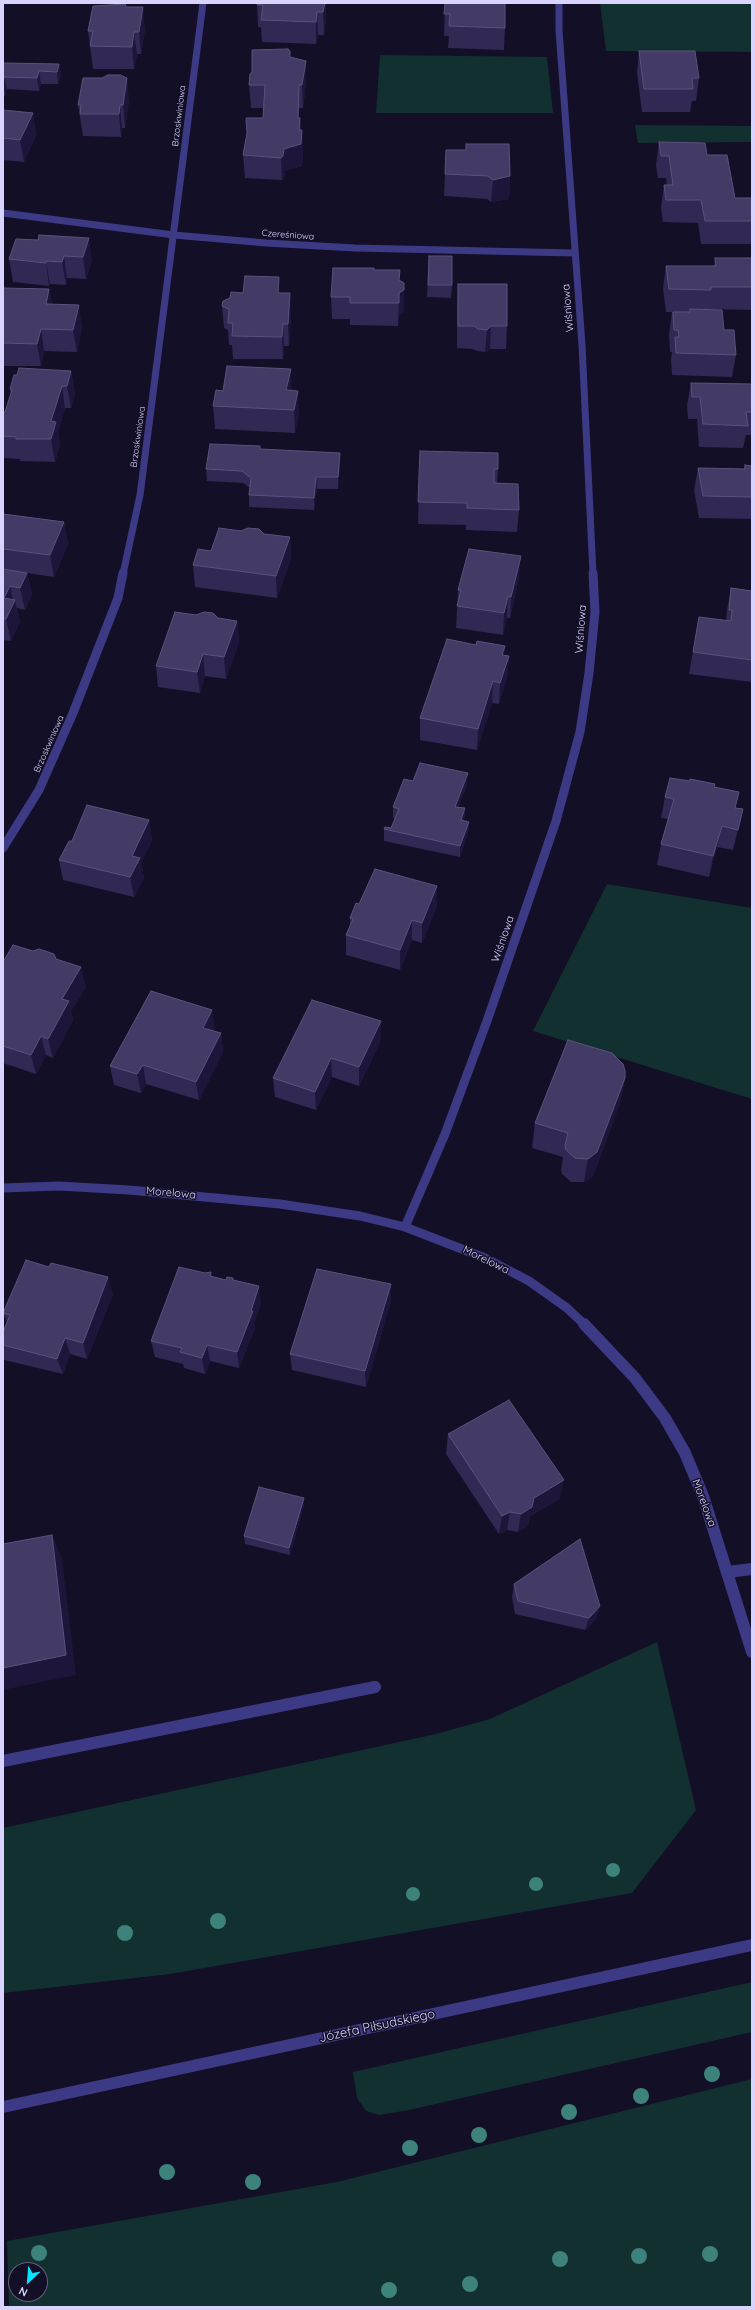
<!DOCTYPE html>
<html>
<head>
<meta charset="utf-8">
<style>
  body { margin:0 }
  #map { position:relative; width:755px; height:2310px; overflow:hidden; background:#130f26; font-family:Quicksand,sans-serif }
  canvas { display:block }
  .frame { position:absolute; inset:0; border:4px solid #d9d4ff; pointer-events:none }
  .north { position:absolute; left:8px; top:2262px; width:40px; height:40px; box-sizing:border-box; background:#130f26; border:1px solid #625e7d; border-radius:50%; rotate:206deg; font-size:11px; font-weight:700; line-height:16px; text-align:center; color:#d9d4ff }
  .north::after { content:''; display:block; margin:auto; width:14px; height:18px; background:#00e5ff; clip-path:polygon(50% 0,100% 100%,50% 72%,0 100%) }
</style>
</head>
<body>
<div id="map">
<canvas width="755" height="2310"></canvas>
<div class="frame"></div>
<div class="north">N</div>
</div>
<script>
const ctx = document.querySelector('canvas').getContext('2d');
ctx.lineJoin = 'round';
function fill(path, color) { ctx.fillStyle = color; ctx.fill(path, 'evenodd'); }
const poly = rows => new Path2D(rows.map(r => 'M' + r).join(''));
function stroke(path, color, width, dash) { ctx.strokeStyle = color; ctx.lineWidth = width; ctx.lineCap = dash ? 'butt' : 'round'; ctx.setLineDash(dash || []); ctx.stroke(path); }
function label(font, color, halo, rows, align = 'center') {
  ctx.font = font + ' Quicksand,sans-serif'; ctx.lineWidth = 3; ctx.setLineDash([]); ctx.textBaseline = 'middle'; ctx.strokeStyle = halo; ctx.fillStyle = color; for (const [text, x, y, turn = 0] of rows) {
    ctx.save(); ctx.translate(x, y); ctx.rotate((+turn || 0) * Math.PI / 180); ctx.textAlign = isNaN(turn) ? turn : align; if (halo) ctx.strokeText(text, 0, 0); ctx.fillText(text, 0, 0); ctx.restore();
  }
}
fill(poly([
  [600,3,752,3,752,52,606,51],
  [380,55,547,57,553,113,376,113],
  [635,125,752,126,752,142,638,143],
  [607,884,752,908,752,1099,533,1031],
  [657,1642,696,1810,632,1893,170,1974,3,1993,3,1828,436,1734,490,1719],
  [752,1982,752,2032,409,2110,379,2115,366,2111,357,2098,353,2072],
  [752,2079,752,2307,9,2307,7,2241,337,2182],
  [16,2270,40,2270,40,2294,16,2294]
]), '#12302f');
stroke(poly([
  [727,1572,752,1569],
  [3,1761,375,1687]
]), '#3d3a85', 12);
stroke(poly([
  [559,3,559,30,582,345,593,574],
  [3,213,174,235,266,243,355,248,574,253],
  [123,574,140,495,203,3]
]), '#3d3a85', 7);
stroke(poly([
  [3,848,39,790,73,713,118,598,123,573],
  [3,1188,59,1186,129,1190,280,1204,360,1216,405,1227,485,1258,529,1281,567,1308,585,1325],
  [405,1227,445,1134,487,1021,556,821,580,732,589,673,595,612,593,573]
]), '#3d3a85', 9);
stroke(poly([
  [584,1324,635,1378,665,1418,685,1453,703,1496,752,1652]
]), '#3d3a85', 12);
stroke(poly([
  [3,2107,752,1945]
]), '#3d3a85', 12);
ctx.fillStyle = '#3d827b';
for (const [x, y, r] of [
  [613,1870,7],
  [536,1884,7],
  [413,1894,7],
  [218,1921,8],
  [125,1933,8],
  [712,2074,8],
  [641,2096,8],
  [569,2112,8],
  [479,2135,8],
  [410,2148,8],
  [167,2172,8],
  [253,2182,8],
  [39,2253,8],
  [710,2254,8],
  [639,2256,8],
  [560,2259,8],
  [470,2284,8],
  [389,2290,8]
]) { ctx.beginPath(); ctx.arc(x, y, r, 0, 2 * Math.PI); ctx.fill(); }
fill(poly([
  [326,3,326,19,324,35,318,35,316,44,262,42,261,27,258,27,257,5],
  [445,3,505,28,504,50,448,48,449,36,444,36],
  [145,29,141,54,137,54,134,69,93,69,88,31],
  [639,51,699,78,696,101,692,101,690,112,642,112,637,73],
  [290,57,306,83,303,108,299,108,299,118,300,118,303,152,302,166,285,171,284,178,282,180,245,178,243,155,263,118,263,108,251,108,249,85],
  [3,63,59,64,61,76,58,84,41,84,39,91,7,89,5,96,3,96],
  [129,100,125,128,122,128,121,137,83,136,78,105],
  [3,110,33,113,36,135,24,162,3,160],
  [659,142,707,155,735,198,752,198,752,244,701,244,698,223,663,222,661,207,664,185,667,185,666,178,658,178,656,165],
  [466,144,510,176,509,199,491,202,487,199,444,196,445,174,466,150],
  [38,240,92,260,86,279,67,278,66,285,50,284,49,286,13,282,9,259],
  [429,256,452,285,451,298,427,297],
  [715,258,752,258,752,310,709,309,724,330,736,355,732,377,672,375,671,359,672,352,670,352,669,334,672,312,666,312,663,288,666,266,714,266],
  [374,270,400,280,404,306,404,312,399,315,398,326,350,325,350,319,332,319,331,297],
  [458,284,507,326,506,349,490,349,485,352,477,351,473,349,457,348,457,306],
  [49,289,52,304,82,327,77,352,44,351,41,366,3,366,3,294],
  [280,293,291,316,289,346,284,346,283,359,233,359,232,345,229,345,228,330,224,328,222,306],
  [71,371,75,394,71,408,65,408,58,432,60,444,55,462,20,461,20,459,3,458,3,412,5,412,11,395,10,389],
  [691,383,752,384,752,435,746,435,743,448,699,447,697,419,688,419,687,405],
  [292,391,299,413,295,433,215,429,213,406],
  [260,446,260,449,340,465,338,489,317,489,314,510,249,507,249,495,250,488,243,483,207,481,206,469],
  [420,451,498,469,497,483,519,510,517,532,466,530,466,525,418,524],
  [745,465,752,466,752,519,699,518,694,490,698,468,744,469],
  [3,514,64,522,68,544,54,577,27,573,32,594,25,610,17,608,20,622,11,641,3,640],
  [264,534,290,537,291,559,277,598,195,587,193,565,211,551],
  [519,578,510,618,507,618,503,635,456,628,458,590],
  [731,588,752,591,752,682,689,674,699,617,726,621,727,610],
  [218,618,237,621,239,642,226,679,205,676,200,693,158,687,156,666],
  [476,645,505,646,504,655,509,656,507,677,499,704,492,703,477,750,420,740,420,718],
  [413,781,467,785,458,807,465,808,464,821,469,822,468,833,460,857,384,841,384,829,391,828,395,819,393,818,393,807],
  [714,787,739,792,735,808,743,809,733,850,717,847,709,877,657,865,661,844,668,819,661,818,665,797],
  [149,820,152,840,141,863,144,878,134,897,63,880,59,860,72,841],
  [437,886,437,906,422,943,412,940,400,970,346,955,346,935,350,926,350,918,359,904],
  [56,959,86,987,71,1011,73,1020,53,1058,46,1055,36,1074,3,1063,3,962],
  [215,1029,213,1031,221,1033,223,1052,199,1100,146,1084,141,1093,114,1085,110,1066],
  [381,1040,359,1086,332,1077,316,1110,275,1097,273,1078],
  [625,1078,620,1103,593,1176,584,1182,571,1182,562,1174,561,1169,563,1157,532,1148,535,1123],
  [211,1272,212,1277,226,1280,233,1278,234,1280,261,1303,254,1323,255,1328,239,1368,210,1361,205,1374,184,1368,183,1364,155,1357,151,1341,205,1273],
  [391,1284,391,1301,366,1387,292,1370,290,1354],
  [113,1294,87,1359,70,1354,63,1374,4,1360,3,1356,3,1332,7,1322,3,1313],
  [448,1434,560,1499,530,1516,528,1526,518,1532,507,1530,499,1534,446,1454],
  [304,1505,290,1555,245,1544,244,1536],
  [514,1584,600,1606,596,1619,585,1630,515,1614,512,1597]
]), '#312854');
fill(poly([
  [325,3,326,3,326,19,324,35,323,12],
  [143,7,145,29,141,54,139,32],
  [317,12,318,35,316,44,316,22],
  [134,32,137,54,134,69,132,47],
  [306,61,306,83,303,108,302,85],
  [59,64,61,76,58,84,57,72],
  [39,71,41,84,39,91,37,78],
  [4,77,7,89,5,96,3,86,3,82],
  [127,78,129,100,125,128,123,105],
  [299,85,299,108,298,141,298,118],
  [120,105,122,128,121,137,119,114],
  [33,113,36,135,24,162,20,140],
  [300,118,301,141,302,130,303,152,302,166,285,171,284,178,282,180,281,158,284,149,299,130],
  [510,176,509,199,491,202,493,180],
  [89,238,92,260,86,279,83,257],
  [64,256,67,278,66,285,62,262],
  [46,261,50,284,49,286,46,263],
  [400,270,399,293,404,283,404,312,399,315,398,326],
  [279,277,280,299,278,293],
  [49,289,53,312,46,304],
  [290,293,291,316,289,346,288,324],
  [79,305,82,327,77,352,73,330],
  [283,324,284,346,283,359,282,337],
  [491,326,490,349,485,352,487,330],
  [41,329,44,351,41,366,37,344],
  [291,369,292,392,286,390],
  [71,371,75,394,71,408,67,386],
  [62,386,65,408,58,432,60,444,55,462,51,439,51,421],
  [298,391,299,413,295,433,294,410],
  [340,453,340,465,338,489,338,477],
  [316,477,317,489,314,510,314,498],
  [64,522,68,544,54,577,50,555],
  [290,537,291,559,277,598,276,576],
  [521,556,519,578,510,618,511,597],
  [27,573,32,594,25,610,20,588],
  [10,586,14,604,15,600,20,622,11,641,6,619,4,598],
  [508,596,507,618,503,635,504,613],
  [237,621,239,642,226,679,224,657],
  [505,646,503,667,502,655],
  [203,654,205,676,200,693,197,672],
  [509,656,507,677,499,704,500,683],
  [493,681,492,703,477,750,478,729],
  [468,773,467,785,454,818,455,807],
  [465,808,464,820,460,831,461,820],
  [149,820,152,840,141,863,144,878,134,897,130,877,132,856],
  [469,822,468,833,460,857,460,846],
  [722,826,717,847,709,877,713,856],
  [437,886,437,906,422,943,422,923],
  [412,920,412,940,400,970,400,950],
  [81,967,86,987,71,1011,73,1020,53,1058,48,1039,62,999],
  [212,1010,215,1029,205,1047,203,1028],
  [381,1021,381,1040,359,1086,359,1067],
  [221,1033,223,1052,199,1100,196,1082],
  [41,1036,46,1055,36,1074,31,1055],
  [331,1058,332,1077,316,1110,315,1092],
  [143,1065,146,1084,141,1093,137,1074],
  [625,1078,620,1103,593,1176,584,1182,588,1159],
  [108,1277,113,1294,87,1359,83,1343],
  [391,1284,391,1301,366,1387,365,1371],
  [259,1286,261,1303,254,1323,255,1328,239,1368,237,1352],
  [65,1338,70,1354,63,1374,57,1359],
  [207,1345,210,1361,205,1374,202,1358],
  [564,1480,560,1499,530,1516,528,1526,518,1532,521,1514,534,1498],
  [304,1498,304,1505,290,1555,289,1548],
  [510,1512,507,1530,499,1534,502,1516],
  [52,1535,62,1558,76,1675,3,1690,3,1668],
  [600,1606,596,1619,585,1630,589,1618]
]), '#1d163a');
const building = poly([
  [258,3,325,3,323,12,317,12,316,22,261,20,263,5,257,5,258,3],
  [445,3,505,3,505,28,449,26,450,14,444,14,445,3],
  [125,4,126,7,143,7,139,32,134,32,132,47,90,46,93,31,88,31,93,6,125,4],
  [288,49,290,51,290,57,306,61,302,85,299,85,298,118,300,118,299,130,302,130,301,144,284,149,283,156,281,158,243,155,247,133,246,118,263,118,265,85,249,85,250,74,252,72,252,50,288,49],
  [639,51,695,51,699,78,692,78,693,89,644,89,639,51],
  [3,63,59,64,57,72,39,71,37,78,4,77,3,82,3,63],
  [108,75,120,75,127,78,123,105,120,105,119,114,80,114,81,105,78,105,83,78,102,78,108,75],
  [3,110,33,113,20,140,3,138,3,110],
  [659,142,705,143,707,155,727,155,735,198,752,198,752,221,705,221,701,200,666,200,664,185,673,185,669,156,661,156,659,142],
  [466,144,509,144,510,176,493,180,488,176,445,174,446,150,466,150,466,144],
  [39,235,89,238,83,257,64,256,62,262,46,261,46,263,9,259,16,239,38,240,39,235],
  [429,256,452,256,452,285,428,285,429,256],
  [715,258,752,258,752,287,711,287,711,290,669,289,666,266,716,266,715,258],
  [333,268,374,268,374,270,400,270,399,280,404,283,404,290,399,293,399,303,350,303,350,297,331,297,333,268],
  [245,276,279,277,278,293,290,293,288,324,283,324,282,337,232,336,233,323,228,323,229,309,222,306,223,301,230,298,231,292,243,293,245,276],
  [458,284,507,284,507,326,491,326,487,330,478,329,474,326,458,326,458,284],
  [4,288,49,289,46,304,79,305,73,330,41,329,37,344,3,343,3,294,4,288],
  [690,309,722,310,724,330,734,330,736,355,676,353,675,337,679,337,678,330,674,330,673,312,690,312,690,309],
  [227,366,291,369,286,390,298,391,294,410,213,406,216,390,223,391,227,366],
  [19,368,71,371,67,386,62,386,51,421,56,422,51,439,16,439,16,437,3,436,3,412,5,412,12,390,10,389,14,375,17,375,19,368],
  [691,383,752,384,752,412,746,412,748,426,703,424,700,397,692,397,691,383],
  [210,444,260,446,260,449,340,453,338,477,316,477,314,498,249,495,251,478,242,471,206,469,210,444],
  [420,451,498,453,498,469,494,469,494,483,518,484,519,510,467,508,467,503,418,502,420,451],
  [745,465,752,466,752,497,703,496,698,468,745,469,745,465],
  [3,514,64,522,50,555,3,549,3,514],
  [219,528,241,531,248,528,259,529,264,534,290,537,276,576,193,565,198,549,211,551,219,528],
  [469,549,521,556,511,597,508,596,504,613,457,606,461,590,458,590,469,549],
  [3,569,27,573,20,588,10,586,4,598,15,600,6,619,3,619,3,569],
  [731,588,752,591,752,660,693,652,699,617,731,621,732,610,729,610,731,588],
  [175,612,196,615,204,612,213,613,218,618,237,621,224,657,203,654,197,672,156,666,175,612],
  [447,639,476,645,477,641,505,646,502,655,509,656,500,683,493,681,478,729,420,718,447,639],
  [420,763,468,773,455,807,465,808,461,820,469,822,460,846,384,829,385,827,391,828,399,809,393,807,404,779,413,781,420,763],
  [670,778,690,781,690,779,715,784,714,787,739,792,735,808,743,809,738,830,722,826,713,856,661,844,674,799,665,797,670,778],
  [87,805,149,820,132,856,140,858,130,877,59,860,69,841,72,841,87,805],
  [375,869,437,886,422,923,412,920,400,950,346,935,353,919,350,918,356,903,359,904,375,869],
  [13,945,33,951,39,949,54,954,56,959,81,967,62,999,69,1001,48,1039,41,1036,31,1055,3,1046,3,962,13,945],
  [151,991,212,1010,203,1028,221,1033,196,1082,143,1065,137,1074,110,1066,151,991],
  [312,1000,381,1021,359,1067,331,1058,315,1092,273,1078,312,1000],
  [568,1040,612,1053,623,1064,625,1071,625,1078,597,1152,588,1159,575,1158,566,1150,565,1145,568,1133,535,1123,568,1040],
  [26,1260,49,1267,51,1263,108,1277,83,1343,65,1338,57,1359,3,1345,3,1332,10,1315,3,1313,26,1260],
  [179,1267,205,1273,211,1272,210,1276,226,1280,227,1277,233,1278,233,1280,259,1286,251,1311,253,1311,237,1352,207,1345,202,1358,180,1352,182,1348,151,1341,179,1267],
  [317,1269,391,1284,365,1371,290,1354,317,1269],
  [509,1400,564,1480,534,1498,532,1507,521,1514,510,1512,502,1516,448,1434,509,1400],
  [259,1487,304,1498,289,1548,244,1536,259,1487],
  [52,1535,66,1655,3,1668,3,1544,52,1535],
  [580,1539,600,1606,589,1618,518,1601,514,1584,580,1539]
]);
fill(building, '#433a66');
stroke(building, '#5a527e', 1);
label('9px', '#d9d4ff', '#130f26', [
  ["Brzoskwiniowa",179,116,-83],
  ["Czereśniowa",288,235,4],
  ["Brzoskwiniowa",138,437,-82],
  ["Brzoskwiniowa",49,744,-66]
]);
label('11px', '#d9d4ff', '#130f26', [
  ["Wiśniowa",568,308,-95],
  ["Wiśniowa",581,629,-86],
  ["Wiśniowa",503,939,-71],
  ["Morelowa",171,1193,5],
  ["Morelowa",486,1260,26],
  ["Morelowa",704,1503,70]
]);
label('13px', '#d9d4ff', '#130f26', [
  ["Józefa Piłsudskiego",377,2026,-12]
]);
</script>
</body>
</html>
